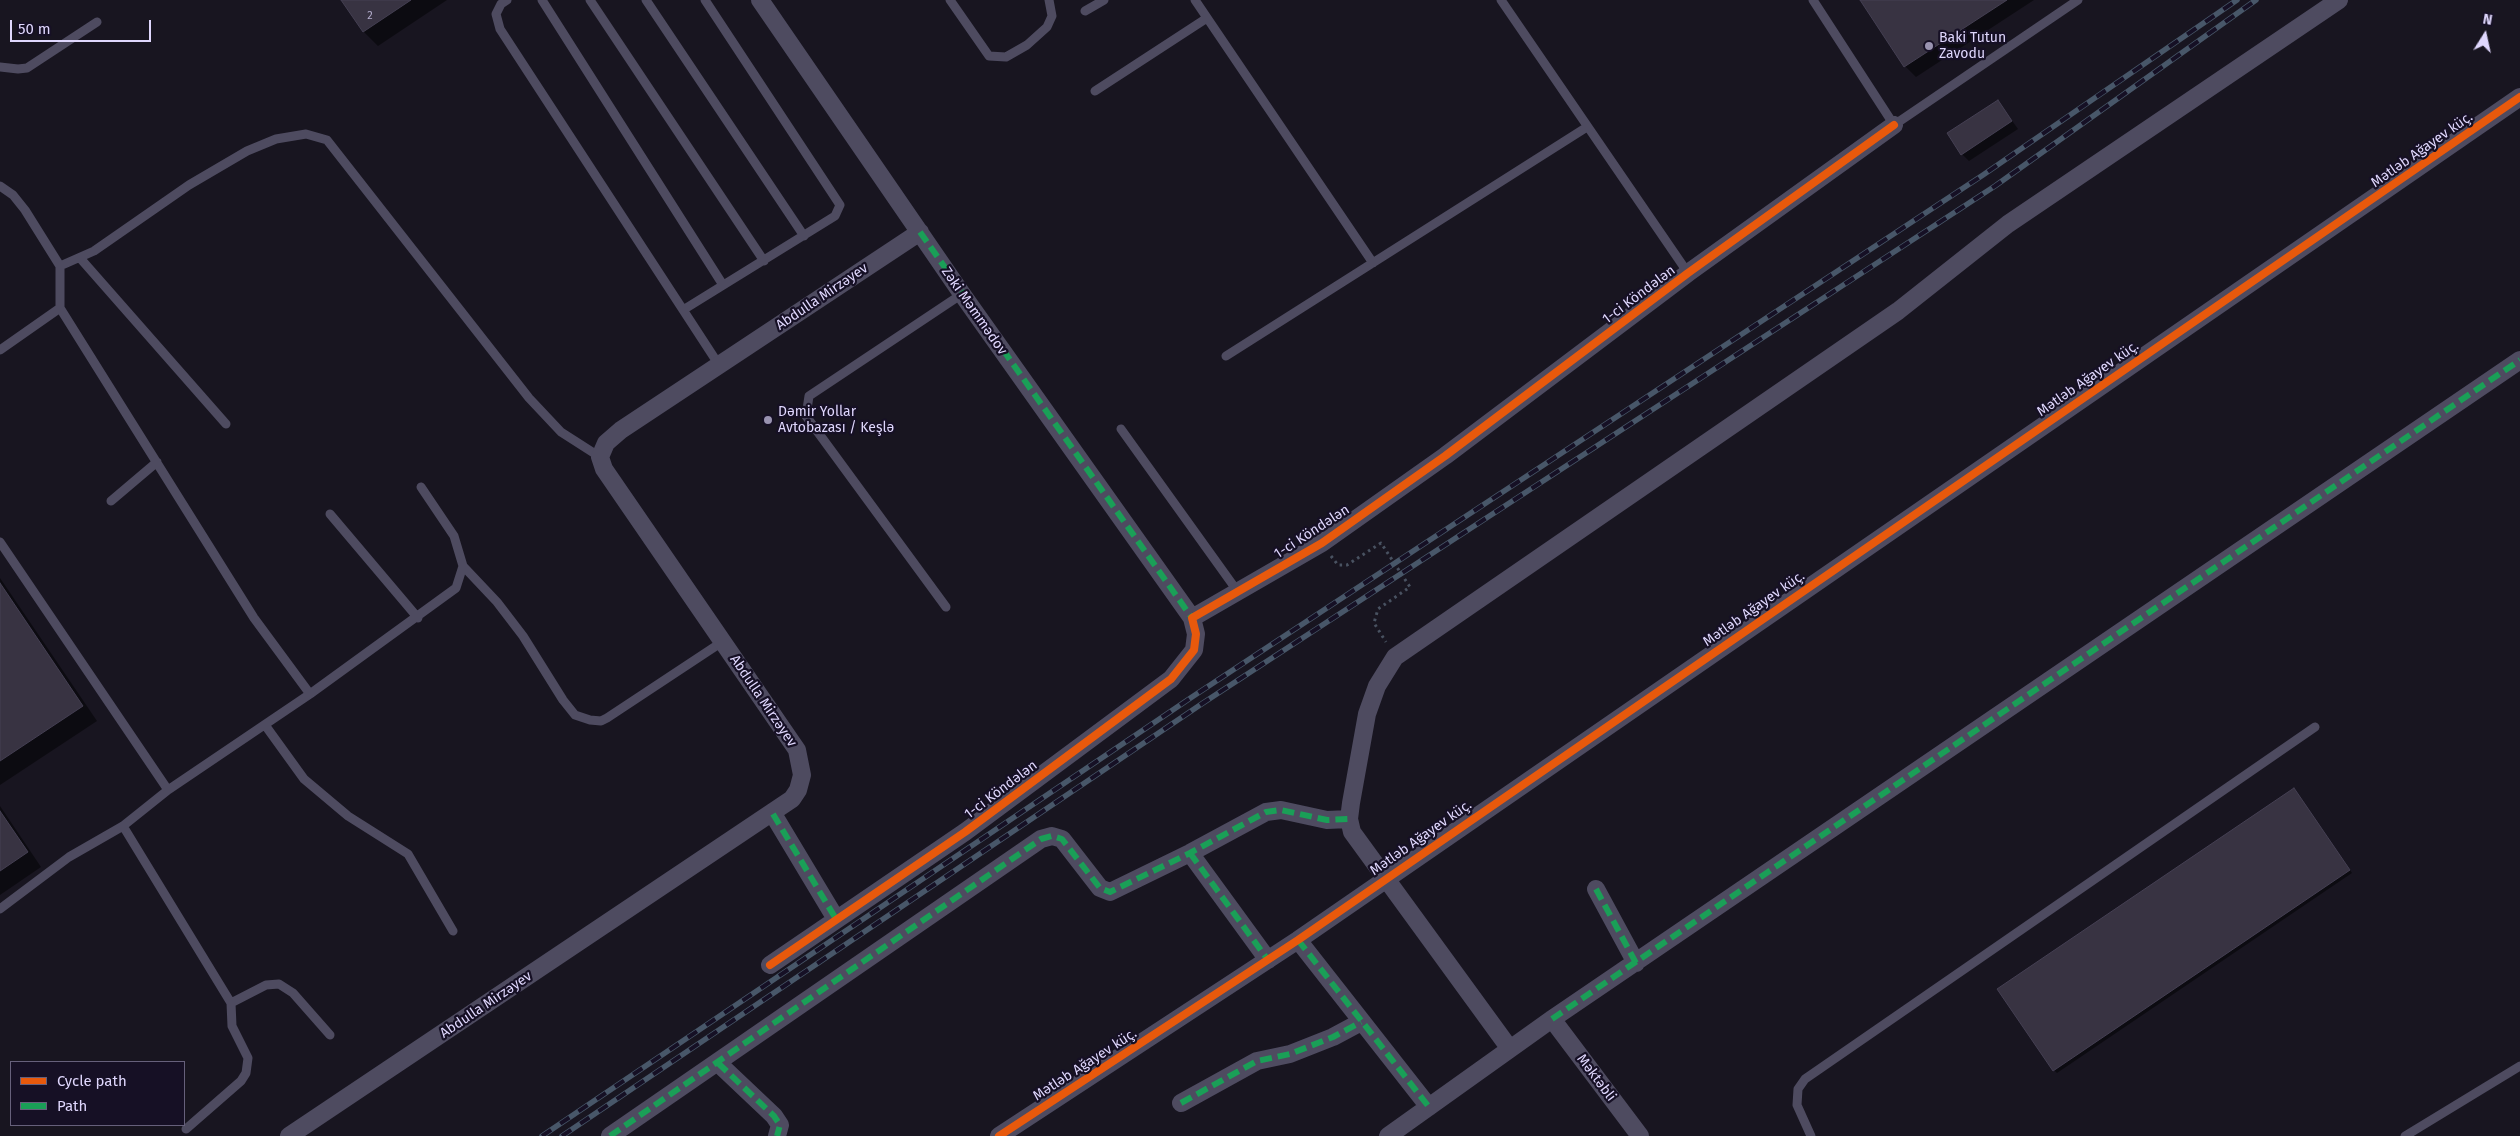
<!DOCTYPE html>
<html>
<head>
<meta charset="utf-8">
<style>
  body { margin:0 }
  #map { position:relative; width:2520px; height:1136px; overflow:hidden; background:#181520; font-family:"Fira Sans",sans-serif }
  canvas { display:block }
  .legend { position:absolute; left:10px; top:1061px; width:175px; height:65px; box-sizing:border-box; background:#161025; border:1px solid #66607b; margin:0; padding:6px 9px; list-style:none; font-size:15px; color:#dfd7fd }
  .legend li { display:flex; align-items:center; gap:10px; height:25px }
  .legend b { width:25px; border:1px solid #66607b }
  .north { position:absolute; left:2460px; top:10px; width:50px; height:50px; -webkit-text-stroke:4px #161025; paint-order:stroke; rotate:10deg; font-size:14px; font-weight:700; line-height:20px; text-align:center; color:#dfd7fd }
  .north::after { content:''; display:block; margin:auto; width:18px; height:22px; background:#dfd7fd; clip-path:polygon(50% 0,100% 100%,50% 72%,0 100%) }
  .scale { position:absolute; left:10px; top:20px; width:141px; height:22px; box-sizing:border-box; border:2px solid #dfd7fd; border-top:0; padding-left:6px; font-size:15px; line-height:18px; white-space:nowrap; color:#dfd7fd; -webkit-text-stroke:4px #161025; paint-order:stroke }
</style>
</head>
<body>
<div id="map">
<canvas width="2520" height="1136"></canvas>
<ul class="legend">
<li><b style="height:6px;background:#e8590c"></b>Cycle path</li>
<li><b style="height:6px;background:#1a9f57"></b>Path</li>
</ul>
<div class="north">N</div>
<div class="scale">50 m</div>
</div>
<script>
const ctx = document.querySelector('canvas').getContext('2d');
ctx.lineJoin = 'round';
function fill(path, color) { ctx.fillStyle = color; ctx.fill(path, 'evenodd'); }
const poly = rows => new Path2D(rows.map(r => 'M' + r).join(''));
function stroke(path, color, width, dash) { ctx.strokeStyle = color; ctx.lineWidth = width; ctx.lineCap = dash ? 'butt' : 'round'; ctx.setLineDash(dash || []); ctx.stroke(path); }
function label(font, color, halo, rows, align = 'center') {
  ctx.font = font + ' "Fira Sans",sans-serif'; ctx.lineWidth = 4.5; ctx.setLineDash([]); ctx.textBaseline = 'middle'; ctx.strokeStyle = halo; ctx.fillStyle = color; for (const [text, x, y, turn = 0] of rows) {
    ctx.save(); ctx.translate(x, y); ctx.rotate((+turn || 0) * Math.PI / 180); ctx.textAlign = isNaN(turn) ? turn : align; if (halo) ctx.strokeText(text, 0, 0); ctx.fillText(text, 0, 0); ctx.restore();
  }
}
fill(poly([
  [343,0,447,0,378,46,364,32],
  [1862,0,2034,0,1916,77,1905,66],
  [1998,101,2018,129,1969,161,1962,154],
  [0,578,97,721,0,785],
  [2294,790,2352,873,2057,1073,2054,1070],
  [0,806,41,867,0,895]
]), '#0007');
const building = poly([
  [341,0,411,0,363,32,341,0],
  [1860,0,2007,0,1904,67,1860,0],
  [1998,100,2012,121,1961,155,1947,133,1998,100],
  [0,583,83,706,0,761,0,583],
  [2294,788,2350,870,2053,1071,1997,989,2294,788],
  [0,811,28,852,0,871,0,811]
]);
fill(building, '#383342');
stroke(building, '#454053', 1);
stroke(poly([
  [1331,556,1338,565,1347,565,1381,543,1410,587,1378,609,1374,623,1386,642]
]), '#495261', 3, [2.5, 4]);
stroke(poly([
  [507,0,501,4,496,14,500,29,719,365],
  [542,0,723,285],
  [590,0,764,261],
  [646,0,804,236],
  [950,0,989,56,1006,57,1027,45,1047,27,1052,16,1049,0],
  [1195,0,1373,263],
  [1501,0,1688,273],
  [1813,0,1894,125,2078,0],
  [1085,11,1104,0],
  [0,67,18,69,27,68,97,22],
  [1095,91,1207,18],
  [0,186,13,195,25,210,60,266,60,308,0,350],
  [80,258,226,424],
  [60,266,94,251,189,185,247,151,276,139,306,134,327,140,529,398,561,432,600,457],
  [60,308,254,618,310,694],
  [683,310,835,216,840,205,705,0],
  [1226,356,1587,127],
  [1121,429,1238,592],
  [111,501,157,462],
  [330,514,418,618],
  [0,542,168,790],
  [463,566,497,602,523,636,563,700,575,715,590,720,601,721,607,718,722,642],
  [946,607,806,416,809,396,962,294],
  [265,725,304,779,348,816,408,854,453,931],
  [123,826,231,1003],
  [0,909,69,857,123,826,168,790,310,694,456,588,463,566,454,536,421,487],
  [186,1129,241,1081,246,1073,248,1058,232,1026,231,1003,266,985,279,984,293,993,330,1035],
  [1811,1136,1797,1105,1798,1089,1805,1079,2315,727],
  [2405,1136,2520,1066]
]), '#4e4b60', 9);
stroke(poly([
  [760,0,962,294,1192,618],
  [773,814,836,919],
  [1190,853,1268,960],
  [1596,889,1636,963],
  [1298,940,1429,1107],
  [770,965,965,832,1171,679,1194,650,1196,634,1192,618,1322,543,1445,456,1688,273,1894,125],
  [1552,1019,1640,1136],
  [1510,1049,1352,832,1349,819,1351,803,1367,714,1377,686,1395,657,1898,311,2008,224,2339,0],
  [718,1063,774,1116,780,1125,777,1136],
  [1181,1103,1257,1061,1290,1054,1333,1037,1361,1022],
  [289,1136,792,799,798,790,802,775,797,750,604,469,600,457,606,443,621,430,920,232],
  [610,1136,1041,839,1052,836,1062,839,1100,888,1110,892,1190,853,1266,812,1281,810,1327,820,1349,819],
  [999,1136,1298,940,2520,97],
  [1388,1136,1552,1019,2520,360]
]), '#4e4b60', 18);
const rail = poly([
  [542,1136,1192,697,1983,175,2237,0],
  [562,1136,1203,703,1995,186,2256,0]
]);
stroke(rail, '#485769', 5.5);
stroke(rail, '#161025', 4, [11]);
stroke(poly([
  [920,232,1192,618],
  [773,814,836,919],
  [1190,853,1268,960],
  [1596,889,1636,963],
  [1298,940,1429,1107],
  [1552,1019,2520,360],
  [718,1063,774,1116,780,1125,777,1136],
  [1181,1103,1257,1061,1290,1054,1333,1037,1361,1022],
  [610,1136,1041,839,1052,836,1062,839,1100,888,1110,892,1190,853,1266,812,1281,810,1327,820,1349,819]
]), '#1a9f57', 6, [12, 6]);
stroke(poly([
  [770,965,965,832,1171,679,1194,650,1196,634,1192,618,1322,543,1445,456,1688,273,1894,125],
  [999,1136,1298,940,2520,97]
]), '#e8590c', 8);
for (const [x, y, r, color] of [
  [1929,46,5,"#9993b0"],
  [768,420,5,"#9993b0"]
]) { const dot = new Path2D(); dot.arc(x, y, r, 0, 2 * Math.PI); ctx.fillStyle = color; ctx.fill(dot); stroke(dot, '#161025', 2); }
label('11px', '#b5aece', null, [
  ["2",370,16]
]);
label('14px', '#dfd7fd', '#161025', [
  ["Baki Tutun",1939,38],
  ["Zavodu",1939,54],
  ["Dəmir Yollar",778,412],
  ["Avtobazası / Keşlə",778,428]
], 'left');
label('14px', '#dfd7fd', '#161025', [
  ["Mətləb Ağayev küç.",2422,150,-35],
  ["1-ci Köndələn",1639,295,-37],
  ["Abdulla Mirzəyev",822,297,-34],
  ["Zəki Məmmədov",974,311,55],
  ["Mətləb Ağayev küç.",2088,379,-35],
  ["1-ci Köndələn",1312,532,-33],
  ["Mətləb Ağayev küç.",1754,609,-35],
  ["Abdulla Mirzəyev",763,701,56],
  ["1-ci Köndələn",1001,790,-37],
  ["Mətləb Ağayev küç.",1421,838,-35],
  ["Abdulla Mirzəyev",486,1005,-34],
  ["Mətləb Ağayev küç.",1085,1065,-33],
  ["Məktəbli",1596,1078,53]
]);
</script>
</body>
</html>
